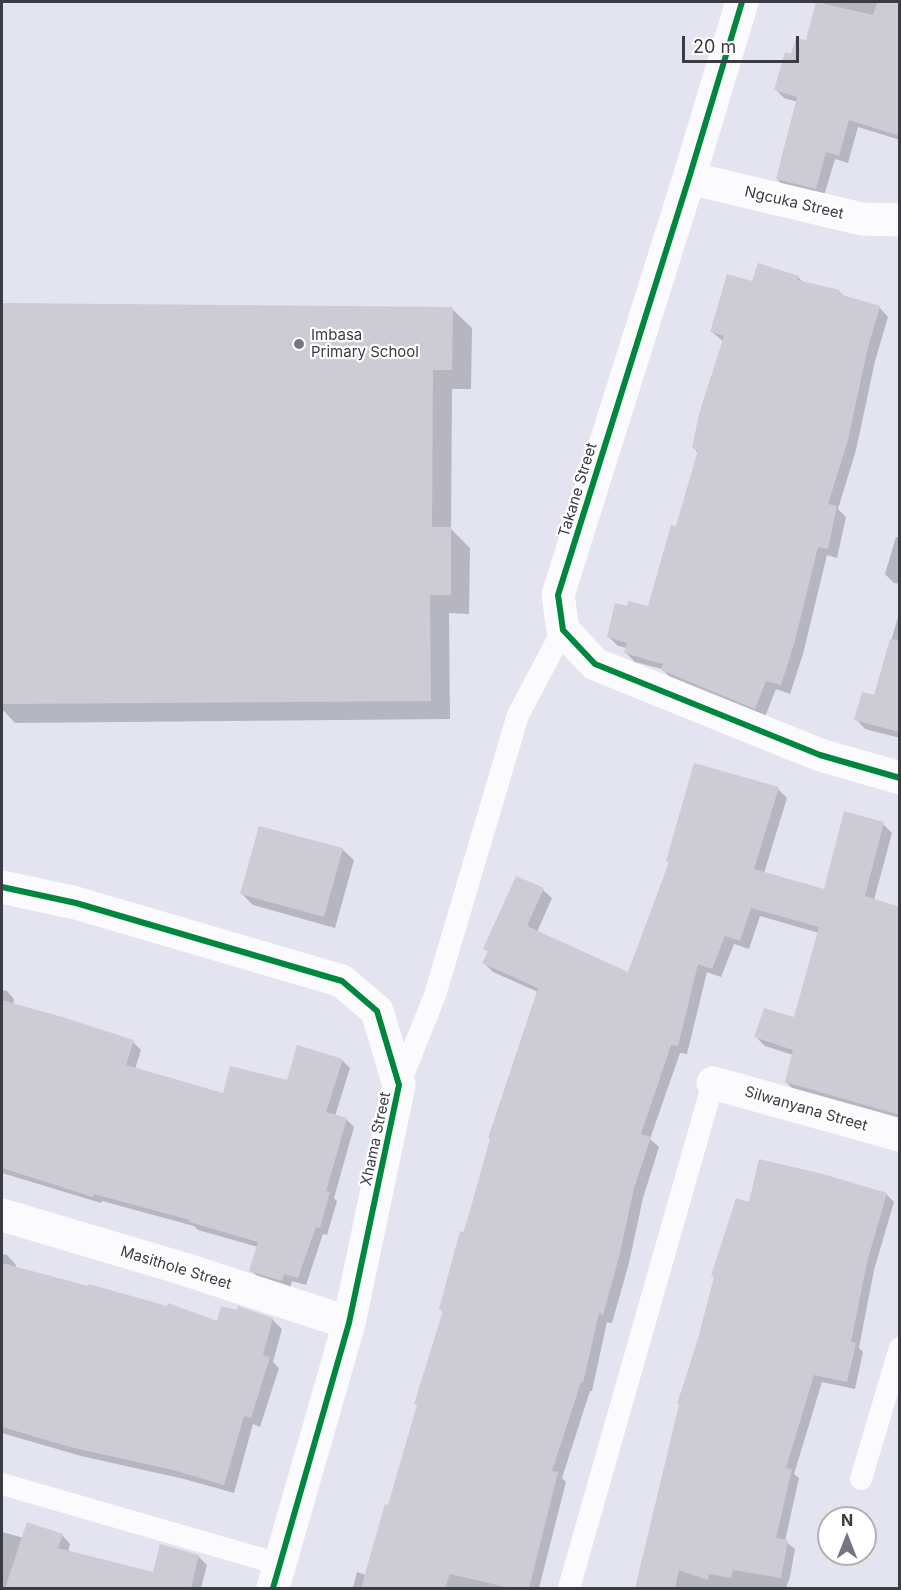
<!DOCTYPE html>
<html>
<head>
<meta charset="utf-8">
<style>
  body { margin:0 }
  #map { position:relative; width:901px; height:1590px; overflow:hidden; background:#e4e4f0; font-family:Inter,sans-serif }
  canvas { display:block }
  .frame { position:absolute; inset:0; border:3px solid #3b3b44; pointer-events:none }
  .north { position:absolute; left:817px; top:1506px; width:60px; height:60px; box-sizing:border-box; background:#fff; border:2px solid #b1b1b4; border-radius:50%; rotate:0deg; font-size:16px; font-weight:700; line-height:24px; text-align:center; color:#3b3b44 }
  .north::after { content:''; display:block; margin:auto; width:21px; height:27px; background:#767680; clip-path:polygon(50% 0,100% 100%,50% 72%,0 100%) }
  .scale { position:absolute; left:682px; top:36px; width:117px; height:27px; box-sizing:border-box; border:3px solid #3b3b44; border-top:0; padding-left:8px; font-size:18px; line-height:21px; white-space:nowrap; color:#3b3b44; -webkit-text-stroke:4px #fff; paint-order:stroke }
</style>
</head>
<body>
<div id="map">
<canvas width="901" height="1590"></canvas>
<div class="frame"></div>
<div class="north">N</div>
<div class="scale">20 m</div>
</div>
<script>
const ctx = document.querySelector('canvas').getContext('2d');
ctx.lineJoin = 'round';
function fill(path, color) { ctx.fillStyle = color; ctx.fill(path, 'evenodd'); }
const poly = rows => new Path2D(rows.map(r => 'M' + r).join(''));
function stroke(path, color, width, dash) { ctx.strokeStyle = color; ctx.lineWidth = width; ctx.lineCap = dash ? 'butt' : 'round'; ctx.setLineDash(dash || []); ctx.stroke(path); }
function label(font, color, halo, rows, align = 'center') {
  ctx.font = font + ' Inter,sans-serif'; ctx.lineWidth = 4.5; ctx.setLineDash([]); ctx.textBaseline = 'middle'; ctx.strokeStyle = halo; ctx.fillStyle = color; for (const [text, x, y, turn = 0] of rows) {
    ctx.save(); ctx.translate(x, y); ctx.rotate((+turn || 0) * Math.PI / 180); ctx.textAlign = isNaN(turn) ? turn : align; if (halo) ctx.strokeText(text, 0, 0); ctx.fillText(text, 0, 0); ctx.restore();
  }
}
fill(poly([
  [824,2,885,2,879,60,900,63,900,140,858,127,848,163,835,159,824,196,785,187,777,179,798,102,784,98,775,89,792,56,807,42],
  [798,277,804,283,839,292,845,297,879,307,888,317,875,361,856,450,838,509,846,517,837,558,827,555,803,654,790,694,776,689,765,717,672,679,662,669,635,662,626,653,627,648,618,646,608,636,649,608,677,528,698,453,694,448,724,342,711,331,753,283],
  [2,304,452,309,472,328,471,389,452,389,451,529,470,548,469,614,449,613,450,719,15,723,2,709],
  [896,537,900,538,900,584,894,583,885,574],
  [900,610,900,738,865,729,856,719,875,697],
  [778,789,787,798,764,873,825,891,883,824,892,833,874,900,900,908,900,1120,795,1091,786,1082,793,1055,765,1046,756,1037,795,1019,819,933,760,916,749,949,734,944,721,977,707,972,687,1054,680,1053,650,1139,659,1147,643,1198,629,1263,612,1323,607,1322,592,1391,590,1391,562,1478,566,1482,539,1588,353,1588,357,1572,366,1575,389,1507,444,1313,440,1309,538,992,493,972,484,963,489,952,485,949,543,890,552,898,537,932,629,974,670,864,667,861],
  [342,849,354,860,335,928,253,905,242,894],
  [2,990,7,991,14,999,13,1005,133,1042,141,1050,135,1069,224,1094,288,1082,342,1060,350,1068,335,1116,346,1119,354,1127,334,1198,337,1201,327,1235,323,1234,306,1285,292,1281,290,1288,259,1278,251,1270,258,1247,198,1230,194,1226,102,1201,101,1203,2,1173],
  [886,1194,894,1202,874,1270,859,1348,863,1352,855,1389,822,1382,794,1474,799,1478,785,1541,795,1549,790,1577,786,1588,637,1588,680,1406,715,1278,713,1276,750,1204],
  [2,1254,7,1255,16,1265,15,1268,218,1323,272,1319,282,1329,273,1362,279,1368,260,1427,253,1424,234,1493,184,1479,81,1456,2,1433],
  [2,1532,24,1538,62,1535,70,1544,68,1552,154,1574,198,1556,207,1565,201,1588,2,1588]
]), '#0003');
fill(poly([
  [816,2,873,15,877,2,900,2,900,136,849,120,839,156,826,152,816,189,776,179,797,97,774,90,785,52,791,54,796,38,806,40],
  [758,263,799,276,797,280,840,290,839,294,880,306,867,351,848,440,828,504,837,506,828,549,818,547,794,644,781,685,766,681,755,709,661,670,663,664,624,653,627,643,607,637,615,603,627,606,628,601,648,606,671,525,676,526,698,450,692,448,699,414,724,336,710,332,727,274,752,281],
  [2,303,453,307,452,370,433,370,432,527,451,527,451,595,430,595,431,701,2,704],
  [890,639,900,640,900,732,854,720,862,692,874,695],
  [694,763,779,787,754,869,824,889,844,811,884,822,865,896,900,907,900,1115,785,1082,793,1050,754,1037,764,1008,794,1017,819,927,751,908,740,941,725,936,712,969,698,964,678,1046,671,1045,641,1134,651,1137,634,1188,620,1253,603,1315,599,1313,583,1383,581,1382,552,1471,558,1472,529,1588,510,1588,450,1574,445,1588,361,1588,385,1504,388,1505,417,1405,414,1404,443,1311,439,1309,460,1231,464,1232,490,1139,488,1138,538,988,482,963,488,951,483,949,516,876,544,888,527,926,628,972,669,862,666,861],
  [259,826,343,848,324,917,240,894],
  [2,1000,62,1017,134,1040,126,1065,223,1093,230,1066,287,1080,297,1045,343,1059,326,1112,347,1118,326,1191,330,1192,320,1228,316,1227,298,1278,284,1274,282,1281,249,1271,258,1242,189,1222,190,1220,94,1194,93,1197,2,1168],
  [759,1159,823,1174,887,1193,867,1262,851,1342,856,1343,847,1382,814,1375,786,1468,792,1469,776,1538,788,1540,781,1578,733,1570,731,1578,709,1574,708,1580,679,1570,675,1588,635,1588,679,1405,677,1404,698,1339,714,1277,711,1276,736,1198,749,1202],
  [2,1263,88,1286,89,1284,167,1306,168,1303,217,1321,221,1306,237,1310,238,1306,273,1318,263,1355,270,1357,251,1418,244,1416,224,1485,173,1470,70,1447,2,1427],
  [27,1522,63,1534,58,1548,153,1572,160,1544,199,1555,191,1588,5,1588]
]), '#cdcbd4');
stroke(poly([
  [399,1085,435,995,518,715,563,630],
  [861,1479,900,1348],
  [2,1484,279,1564],
  [569,1588,713,1083]
]), '#fbfbfd', 22);
stroke(poly([
  [742,2,689,178,558,595,563,630,595,664,820,755,900,778],
  [689,178,862,219,900,220],
  [2,887,76,903,342,981,377,1011,399,1085,349,1323,273,1588],
  [713,1083,900,1135],
  [2,1215,184,1269,349,1323]
]), '#fbfbfd', 33);
stroke(poly([
  [742,2,689,178,558,595,563,630,595,664,820,755,900,778],
  [2,887,76,903,342,981,377,1011,399,1085,349,1323,273,1588]
]), '#00873e', 6);
for (const [x, y, r, color] of [
  [299,344,6,"#767680"]
]) { const dot = new Path2D(); dot.arc(x, y, r, 0, 2 * Math.PI); ctx.fillStyle = color; ctx.fill(dot); stroke(dot, '#fff', 2); }
label('15px', '#3b3b44', '#fff', [
  ["Ngcuka Street",794,203,13],
  ["Takane Street",578,490,-73],
  ["Silwanyana Street",806,1109,16],
  ["Xhama Street",376,1139,-78],
  ["Masithole Street",176,1268,17]
]);
label('15px', '#3b3b44', '#fff', [
  ["Imbasa",311,335],
  ["Primary School",311,352]
], 'left');
</script>
</body>
</html>
